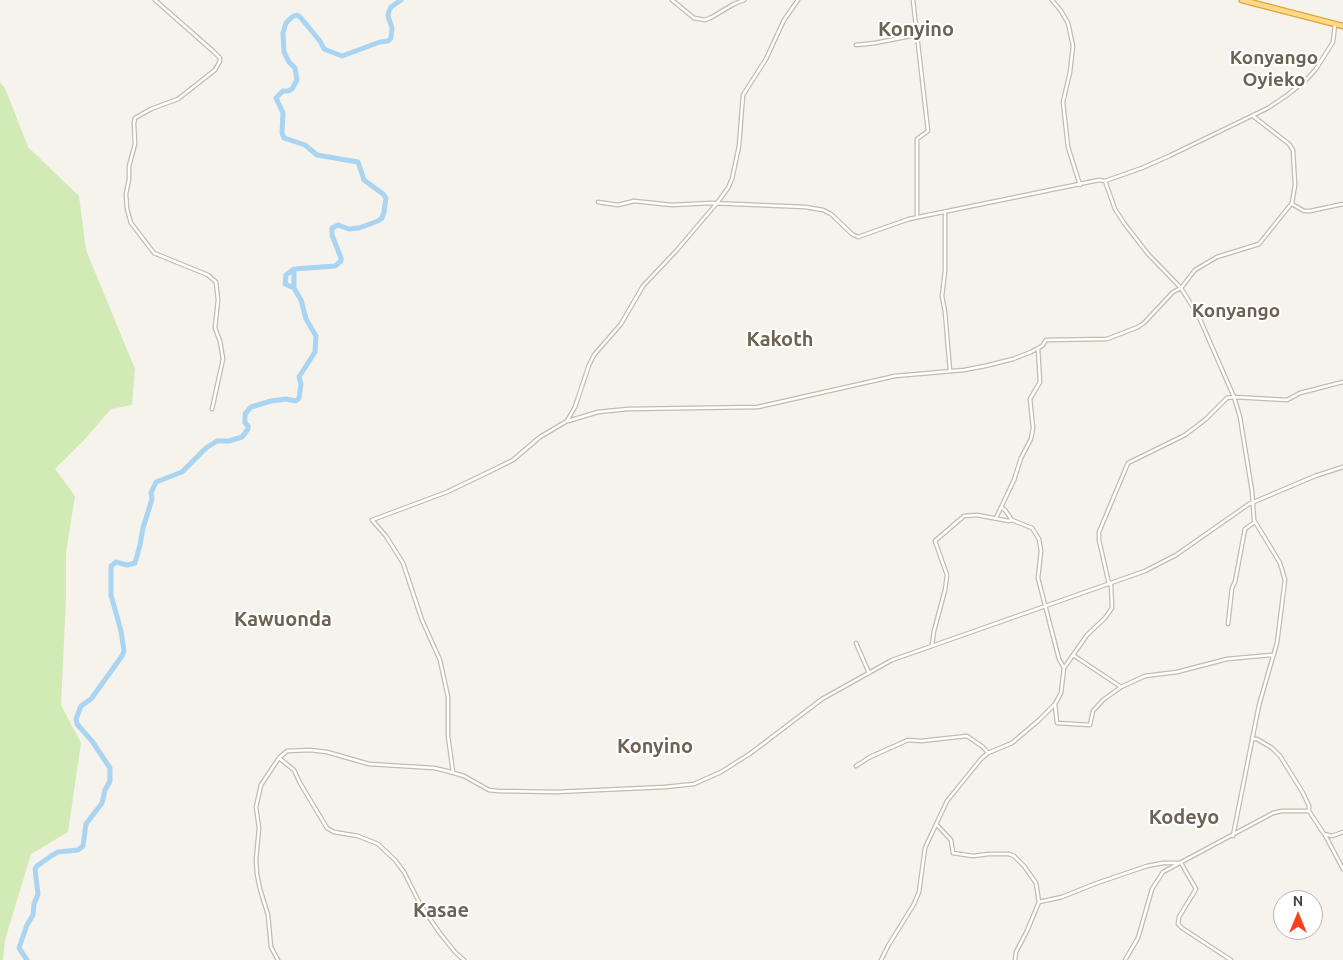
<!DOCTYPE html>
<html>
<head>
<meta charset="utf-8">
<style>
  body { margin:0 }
  #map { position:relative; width:1343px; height:960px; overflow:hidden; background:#f6f3ec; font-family:Ubuntu,sans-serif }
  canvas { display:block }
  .north { position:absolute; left:1273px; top:890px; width:50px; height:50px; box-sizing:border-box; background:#fff; border:1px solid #b7b4b0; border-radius:50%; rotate:0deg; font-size:14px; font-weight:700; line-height:20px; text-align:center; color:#4b4439 }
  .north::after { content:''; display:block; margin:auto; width:18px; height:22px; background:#fc3f1d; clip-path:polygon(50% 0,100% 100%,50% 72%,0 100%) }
</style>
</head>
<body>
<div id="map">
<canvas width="1343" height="960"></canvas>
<div class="north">N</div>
</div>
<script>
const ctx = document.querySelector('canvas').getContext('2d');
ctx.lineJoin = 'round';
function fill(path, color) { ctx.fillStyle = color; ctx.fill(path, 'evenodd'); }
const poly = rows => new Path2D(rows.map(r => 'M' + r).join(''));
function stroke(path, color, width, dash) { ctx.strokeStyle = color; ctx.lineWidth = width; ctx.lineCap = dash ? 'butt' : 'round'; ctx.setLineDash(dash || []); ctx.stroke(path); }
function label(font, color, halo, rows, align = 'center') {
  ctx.font = font + ' Ubuntu,sans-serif'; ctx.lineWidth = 4; ctx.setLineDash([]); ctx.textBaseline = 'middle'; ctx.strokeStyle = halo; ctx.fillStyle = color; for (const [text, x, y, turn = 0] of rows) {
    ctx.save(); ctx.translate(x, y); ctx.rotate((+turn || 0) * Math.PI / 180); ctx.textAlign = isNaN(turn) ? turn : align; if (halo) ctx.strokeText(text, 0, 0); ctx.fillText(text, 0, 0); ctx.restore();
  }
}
fill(poly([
  [0,82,5,88,28,147,79,196,86,250,135,369,132,405,111,409,86,438,55,469,75,496,66,553,66,599,61,705,81,743,68,832,31,854,5,940,3,960,0,960]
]), '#d2eab5');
stroke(poly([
  [294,269,294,288],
  [27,960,19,948,27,925,33,915,34,904,38,894,35,869,37,866,51,856,58,852,78,850,83,846,86,824,102,803,105,790,110,781,110,768,92,741,77,724,76,719,81,706,91,699,122,656,124,651,121,631,111,595,111,566,116,562,127,565,135,563,140,545,143,528,152,499,151,493,156,482,182,472,206,448,217,441,229,441,242,437,248,429,248,426,245,423,245,414,251,407,271,401,286,399,296,401,299,398,301,384,299,377,315,352,316,336,306,319,301,300,294,288,285,284,286,275,294,269,335,266,341,261,341,258,332,235,332,228,338,225,349,229,359,228,378,221,382,218,384,212,386,198,383,194,364,180,358,162,317,155,305,145,284,138,282,133,283,113,276,98,283,91,288,91,292,89,297,80,295,68,289,62,284,52,283,33,286,23,292,17,297,15,301,18,320,41,324,49,342,56,380,42,388,41,391,38,392,28,388,16,389,11,391,7,401,0]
]), '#a9d4f2', 5);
const minor = poly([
  [155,0,213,51,220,58,220,61,215,70,178,99,151,109,135,118,134,123,135,144,129,166,129,179,126,194,127,209,131,223,154,253,208,275,216,282,218,300,215,328,220,341,223,359,212,409],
  [672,0,694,18,705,20,712,17,734,4,744,0],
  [913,0,928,131,917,139,917,217],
  [1052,0,1061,11,1068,23,1073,46,1070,72,1063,102,1068,147,1080,185],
  [856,45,875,43,916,35],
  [598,202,618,205,634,201,672,205,711,203,805,207,823,210,831,214,852,234,858,237,909,219,1099,180,1105,181],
  [1292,204,1304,211,1310,211,1343,204],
  [945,212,945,271,942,296,945,312,950,371],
  [568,421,598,412,628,409,758,407,895,376,964,370,985,366,1013,359,1031,352,1042,346,1046,340,1107,339,1138,327,1144,323,1173,292,1181,288,1195,270,1217,257,1259,244,1292,203,1295,185,1293,150,1289,144,1253,116],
  [1001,507,1005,510,1012,520],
  [996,518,1014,480,1021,458,1031,439,1033,428,1030,399,1040,382,1038,348],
  [1109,584,1099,540,1099,532,1128,463,1185,435,1206,419,1227,398,1234,397,1287,400,1300,393,1343,382],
  [1228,624,1232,588,1235,582,1245,529,1255,522],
  [856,643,869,673],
  [932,645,934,631,945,590,947,575,935,541,964,516,977,515,1009,521,1012,520,1032,528,1039,539,1041,551,1038,578,1059,659,1064,668],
  [1073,655,1121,687],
  [1055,704,1057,723,1090,725,1093,711,1103,700,1121,687,1145,676,1177,672,1227,659,1271,655,1273,657],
  [1253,739,1257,739,1272,748,1280,756,1303,793,1309,806,1309,811],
  [279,758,294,770,300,783,327,828,334,832,358,836,378,844,395,860,404,872,420,904,439,932,455,952,464,960],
  [856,766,870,757,908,740,921,741,967,736,983,747,988,753],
  [453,772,448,736,448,697,440,660,422,620,403,563,386,536,372,520,447,492,497,468,513,460,540,437,567,421,575,407,589,365,594,355,621,324,643,286,677,250,717,203,728,188,732,179,739,146,743,95,766,59,784,20,798,0],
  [937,825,951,840,953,853,973,856,989,854,1009,854,1014,856,1024,866,1036,883,1039,902,1027,931,1016,952,1015,960],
  [1325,835,1343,869],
  [1233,836,1259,705,1277,643,1285,580,1280,563,1254,520,1252,491,1240,417,1234,397,1199,317,1181,288,1148,254,1124,223,1115,209,1105,181,1142,168,1169,156,1268,108,1286,96,1306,80,1316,69,1333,42,1335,24],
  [1039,902,1062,897,1097,883,1147,866,1163,863,1181,863,1196,889,1179,917,1178,924,1182,928,1231,960],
  [278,960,271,947,268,915,260,889,257,874,256,860,259,828,256,807,261,785,279,758,287,751,310,750,327,752,369,764,434,768,447,771,464,776,489,790,498,791,556,792,665,787,694,784,721,772,751,753,822,699,892,660,1145,571,1176,555,1249,504,1315,476,1343,467],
  [881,960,888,946,914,904,919,892,925,848,947,801,981,759,988,753,1012,743,1038,721,1055,704,1061,693,1064,668,1087,635,1105,618,1112,608,1111,584],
  [1125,960,1138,938,1152,889,1163,872,1273,813,1282,811,1309,811,1324,834,1332,836,1343,832]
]);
const trunk = poly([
  [1242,0,1343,26]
]);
stroke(minor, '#c2bbae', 5);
stroke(trunk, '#e0a43c', 7);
stroke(minor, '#fff', 2.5);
stroke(trunk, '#ffd985', 4.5);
label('bold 19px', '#6e6250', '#fff', [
  ["Konyango",1274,58],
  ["Oyieko",1274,80],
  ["Konyango",1236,311]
]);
label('bold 20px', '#6e6250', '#fff', [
  ["Konyino",916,29],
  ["Kakoth",780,339],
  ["Kawuonda",283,619],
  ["Konyino",655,746],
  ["Kodeyo",1184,817],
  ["Kasae",441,910]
]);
</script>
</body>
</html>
